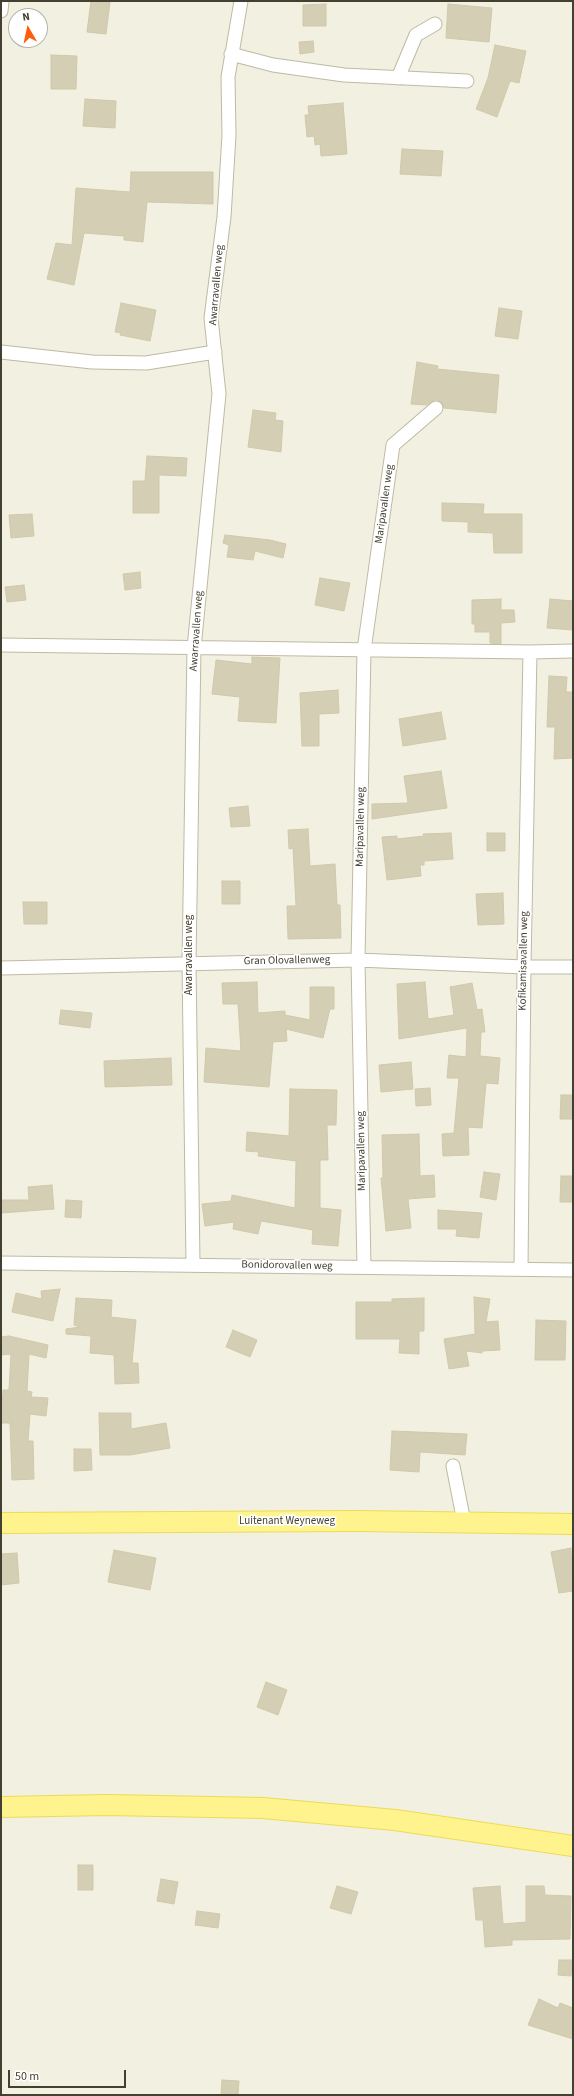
<!DOCTYPE html>
<html>
<head>
<meta charset="utf-8">
<style>
  body { margin:0 }
  #map { position:relative; width:574px; height:2096px; overflow:hidden; background:#f2f0e1; font-family:"Source Sans 3",sans-serif }
  canvas { display:block }
  .frame { position:absolute; inset:0; border:2px solid #444031; pointer-events:none }
  .north { position:absolute; left:8px; top:8px; width:40px; height:40px; box-sizing:border-box; background:#fff; border:1px solid #b4b3ad; border-radius:50%; rotate:351deg; font-size:11px; font-weight:700; line-height:16px; text-align:center; color:#444031 }
  .north::after { content:''; display:block; margin:auto; width:14px; height:18px; background:#ff5c0b; clip-path:polygon(50% 0,100% 100%,50% 72%,0 100%) }
  .scale { position:absolute; left:8px; top:2070px; width:118px; height:18px; box-sizing:border-box; border:2px solid #444031; border-top:0; padding-left:5px; font-size:12px; line-height:14px; white-space:nowrap; color:#444031; -webkit-text-stroke:3px #fff; paint-order:stroke }
</style>
</head>
<body>
<div id="map">
<canvas width="574" height="2096"></canvas>
<div class="frame"></div>
<div class="north">N</div>
<div class="scale">50 m</div>
</div>
<script>
const ctx = document.querySelector('canvas').getContext('2d');
ctx.lineJoin = 'round';
function fill(path, color) { ctx.fillStyle = color; ctx.fill(path, 'evenodd'); }
const poly = rows => new Path2D(rows.map(r => 'M' + r).join(''));
function stroke(path, color, width, dash) { ctx.strokeStyle = color; ctx.lineWidth = width; ctx.lineCap = dash ? 'butt' : 'round'; ctx.setLineDash(dash || []); ctx.stroke(path); }
function label(font, color, halo, rows, align = 'center') {
  ctx.font = font + ' "Source Sans 3",sans-serif'; ctx.lineWidth = 3.5; ctx.setLineDash([]); ctx.textBaseline = 'middle'; ctx.strokeStyle = halo; ctx.fillStyle = color; for (const [text, x, y, turn = 0] of rows) {
    ctx.save(); ctx.translate(x, y); ctx.rotate((+turn || 0) * Math.PI / 180); ctx.textAlign = isNaN(turn) ? turn : align; if (halo) ctx.strokeText(text, 0, 0); ctx.fillText(text, 0, 0); ctx.restore();
  }
}
const building = poly([
  [91,1,110,2,106,34,87,32,91,1],
  [326,4,326,26,303,26,303,5,326,4],
  [448,4,492,8,489,42,446,38,448,4],
  [313,41,314,52,300,54,299,42,313,41],
  [495,45,526,51,519,83,510,81,497,117,476,109,488,78,495,45],
  [51,55,77,56,76,89,51,89,51,55],
  [85,99,116,101,115,128,83,126,85,99],
  [343,103,347,154,321,156,320,144,315,145,314,136,307,137,305,115,309,115,308,106,343,103],
  [402,149,443,151,441,176,400,174,402,149],
  [131,172,213,172,213,204,147,202,143,242,124,240,124,236,84,233,74,285,47,279,56,243,72,245,76,188,130,192,131,172],
  [121,303,156,310,150,341,120,335,121,333,115,332,121,303],
  [499,308,522,311,518,339,495,336,499,308],
  [417,362,438,366,437,369,499,375,496,413,444,408,442,403,438,400,434,400,427,405,411,404,417,362],
  [253,410,276,413,275,420,283,421,281,452,248,447,253,410],
  [147,456,187,458,186,476,159,475,159,513,133,513,133,481,145,481,147,456],
  [442,503,484,504,483,514,522,514,522,553,494,553,493,533,468,532,468,522,442,521,442,503],
  [32,514,34,536,11,538,9,515,32,514],
  [225,535,270,540,286,544,283,558,255,551,253,560,227,557,229,545,223,543,225,535],
  [140,572,141,588,125,590,123,574,140,572],
  [320,578,350,583,344,611,315,605,320,578],
  [24,585,26,600,7,602,5,587,24,585],
  [501,599,501,610,514,610,515,622,501,623,501,644,490,643,490,632,475,632,475,624,472,624,472,600,501,599],
  [550,599,573,601,573,630,547,628,550,599],
  [252,657,280,658,276,723,238,721,240,697,212,694,216,660,252,664,252,657],
  [549,676,567,677,566,692,573,692,573,758,554,759,555,727,547,727,549,676],
  [338,690,339,713,319,714,319,746,302,746,300,693,338,690],
  [441,712,446,739,403,746,399,719,441,712],
  [441,771,447,808,372,819,372,804,408,803,404,776,441,771],
  [248,806,250,826,231,827,229,808,248,806],
  [308,829,310,866,335,864,337,905,340,905,341,938,288,939,287,906,296,906,293,848,289,849,288,830,308,829],
  [451,833,453,859,424,861,424,865,420,865,421,876,387,880,382,837,397,836,397,839,424,836,423,834,451,833],
  [487,833,505,833,505,851,487,851,487,833],
  [222,881,240,881,240,904,222,904,222,881],
  [503,893,504,924,478,925,476,894,503,893],
  [23,902,47,902,47,924,24,924,23,902],
  [257,982,258,1013,285,1011,285,1015,310,1020,310,987,334,987,334,1009,330,1009,323,1038,286,1029,287,1041,273,1042,269,1087,204,1082,206,1048,241,1051,238,1004,223,1004,222,983,257,982],
  [425,982,428,1019,454,1015,450,987,472,983,477,1010,482,1009,485,1032,481,1032,480,1056,500,1058,498,1084,486,1083,482,1128,468,1127,469,1155,443,1156,442,1134,454,1133,459,1078,447,1078,449,1055,466,1057,467,1028,399,1039,397,984,425,982],
  [61,1010,92,1013,90,1028,59,1024,61,1010],
  [171,1058,172,1085,105,1087,104,1061,171,1058],
  [411,1062,413,1089,381,1092,379,1065,411,1062],
  [430,1088,431,1105,416,1106,415,1089,430,1088],
  [290,1089,337,1090,336,1125,327,1125,328,1160,320,1160,320,1208,341,1210,338,1246,312,1244,313,1230,261,1221,258,1234,233,1229,234,1222,205,1226,202,1204,231,1201,232,1195,295,1208,296,1161,258,1156,259,1152,246,1151,247,1132,289,1136,290,1089],
  [561,1095,573,1095,573,1119,560,1119,561,1095],
  [419,1134,420,1176,434,1175,435,1197,408,1199,411,1228,386,1231,381,1178,383,1178,382,1135,419,1134],
  [484,1172,500,1174,496,1200,480,1197,484,1172],
  [561,1176,573,1176,573,1202,560,1202,561,1176],
  [52,1185,54,1209,1,1213,1,1200,29,1200,28,1187,52,1185],
  [66,1200,82,1201,81,1218,65,1217,66,1200],
  [438,1210,482,1213,479,1238,456,1236,457,1229,438,1229,438,1210],
  [60,1289,53,1321,12,1312,16,1293,42,1299,41,1291,60,1289],
  [474,1297,490,1299,486,1322,498,1321,500,1350,482,1351,482,1353,466,1351,469,1366,449,1369,444,1339,475,1334,474,1297],
  [76,1298,112,1300,111,1317,136,1320,132,1363,138,1363,139,1383,115,1384,114,1355,90,1353,91,1336,66,1334,66,1329,80,1327,74,1325,76,1298],
  [424,1298,424,1331,419,1331,419,1354,399,1353,400,1339,356,1339,356,1302,392,1302,392,1299,424,1298],
  [536,1320,566,1321,565,1360,535,1360,536,1320],
  [233,1330,257,1340,250,1357,226,1347,233,1330],
  [9,1336,48,1345,46,1358,29,1354,27,1391,32,1392,31,1397,48,1398,46,1416,30,1414,28,1441,33,1441,34,1479,12,1480,10,1423,1,1423,3,1390,9,1390,11,1354,1,1355,1,1337,9,1336],
  [99,1413,131,1413,131,1429,166,1423,170,1448,130,1455,100,1455,99,1413],
  [392,1431,467,1434,465,1455,420,1452,419,1472,390,1470,392,1431],
  [74,1449,91,1449,92,1470,74,1471,74,1449],
  [571,1548,573,1591,559,1593,551,1552,571,1548],
  [114,1550,156,1558,150,1590,108,1582,114,1550],
  [17,1553,19,1583,1,1585,1,1554,17,1553],
  [266,1682,287,1690,278,1715,257,1707,266,1682],
  [78,1865,93,1865,93,1890,78,1890,78,1865],
  [161,1879,178,1882,174,1904,157,1901,161,1879],
  [337,1886,358,1892,351,1914,330,1908,337,1886],
  [500,1886,503,1924,526,1922,526,1886,544,1886,545,1895,571,1896,570,1939,512,1940,512,1945,485,1947,483,1920,476,1920,473,1888,500,1886],
  [197,1911,220,1914,218,1928,195,1925,197,1911],
  [559,1960,572,1960,571,1976,558,1975,559,1960],
  [539,1999,558,2008,560,2003,573,2008,573,2039,528,2025,539,1999],
  [222,2080,239,2081,238,2095,221,2095,222,2080]
]);
fill(building, '#d4ceb5');
stroke(building, '#d0c8a8', 1);
const minor = poly([
  [1,11,2,1],
  [231,54,273,65,344,75,467,81],
  [398,78,416,35,435,24],
  [1,352,92,362,146,363,215,352],
  [1,645,530,652,573,651],
  [1,968,358,960,524,967,573,967],
  [1,1263,573,1270],
  [193,1264,189,963,194,648,219,394,211,318,224,217,229,135,228,77,241,1],
  [364,1267,358,960,364,650,393,445,436,408],
  [521,1269,524,967,530,652],
  [453,1466,464,1522]
]);
const primary = poly([
  [1,1523,357,1521,573,1524],
  [1,1807,106,1805,263,1808,395,1820,573,1846]
]);
stroke(minor, '#bebaa3', 15);
stroke(primary, '#eddb54', 22);
stroke(minor, '#fff', 13);
stroke(primary, '#fff38d', 20);
label('11px', '#444031', '#fff', [
  ["Awarravallen weg",217,285,-85],
  ["Maripavallen weg",385,504,-82],
  ["Awarravallen weg",197,631,-86],
  ["Maripavallen weg",361,827,-89],
  ["Awarravallen weg",190,955,-90],
  ["Gran Olovallenweg",287,961,-1],
  ["Kofikamisavallen weg",524,961,-89],
  ["Maripavallen weg",362,1151,-91],
  ["Bonidorovallen weg",287,1266,1],
  ["Luitenant Weyneweg",287,1522]
]);
</script>
</body>
</html>
